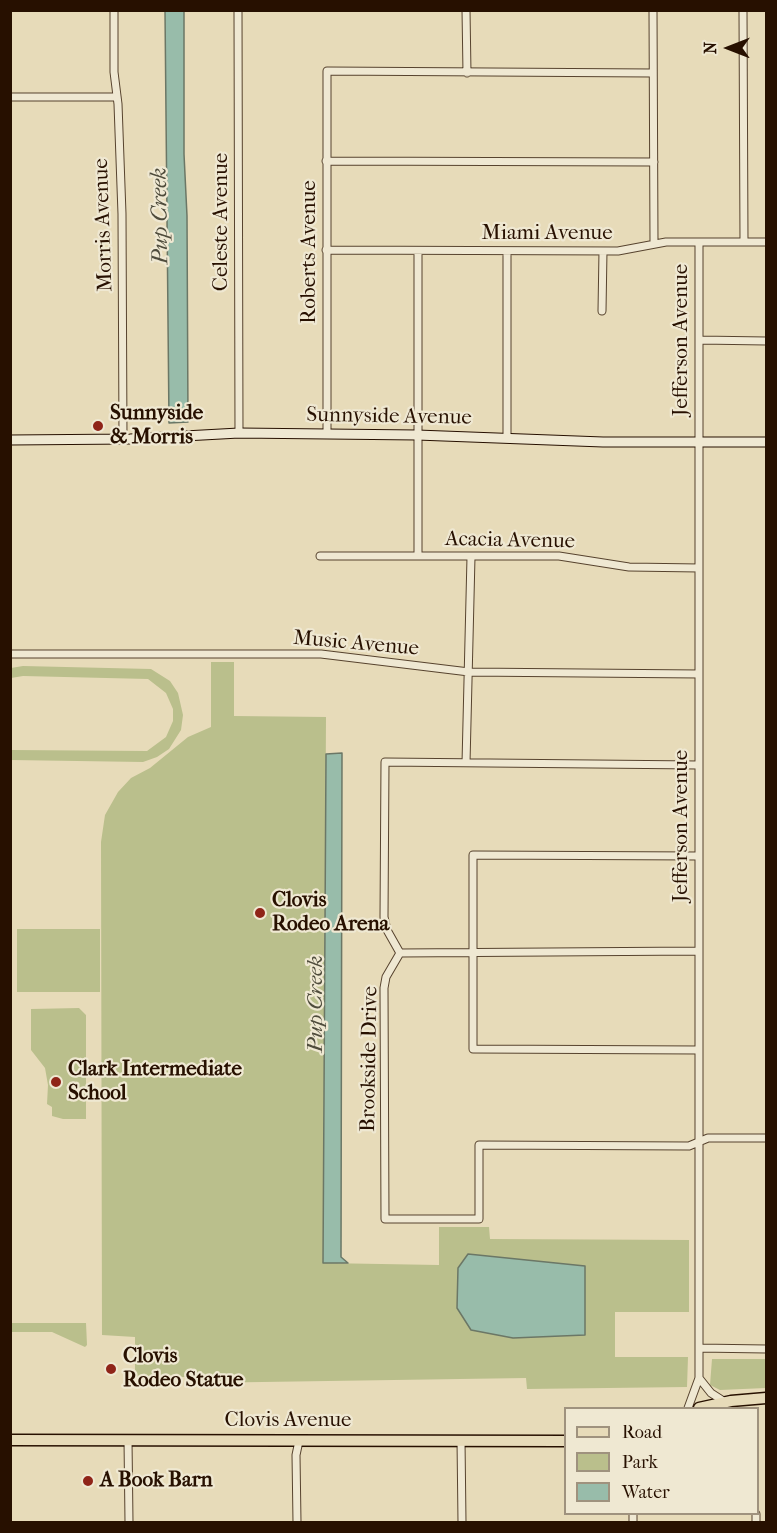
<!DOCTYPE html>
<html>
<head>
<meta charset="utf-8">
<style>
  body { margin:0 }
  #map { position:relative; width:777px; height:1533px; overflow:hidden; background:#e7dbb9; font-family:"IM FELL French Canon",serif }
  canvas { display:block }
  .frame { position:absolute; inset:0; border:12px solid #271000; pointer-events:none }
  .legend { position:absolute; left:564px; top:1407px; width:195px; height:108px; box-sizing:border-box; background:#efe8d2; border:2px solid #9f927e; margin:0; padding:8px 10px; list-style:none; font-size:18px; color:#271000 }
  .legend li { display:flex; align-items:center; gap:12px; height:30px }
  .legend b { width:30px; border:2px solid #9f927e }
  .north { position:absolute; left:699px; top:18px; width:60px; height:60px; -webkit-text-stroke:4px #efe8d2; paint-order:stroke; rotate:270deg; font-size:16px; font-weight:700; line-height:24px; text-align:center; color:#271000 }
  .north::after { content:''; display:block; margin:auto; width:21px; height:27px; background:#271000; clip-path:polygon(50% 0,100% 100%,50% 72%,0 100%) }
</style>
</head>
<body>
<div id="map">
<canvas width="777" height="1533"></canvas>
<div class="frame"></div>
<ul class="legend">
<li><b style="height:8px;background:#e7dbb9"></b>Road</li>
<li><b style="height:16px;background:#babf8c"></b>Park</li>
<li><b style="height:16px;background:#98bcaa"></b>Water</li>
</ul>
<div class="north">N</div>
</div>
<script>
const ctx = document.querySelector('canvas').getContext('2d');
ctx.lineJoin = 'round';
function fill(path, color) { ctx.fillStyle = color; ctx.fill(path, 'evenodd'); }
const poly = rows => new Path2D(rows.map(r => 'M' + r).join(''));
function stroke(path, color, width, dash) { ctx.strokeStyle = color; ctx.lineWidth = width; ctx.lineCap = dash ? 'butt' : 'round'; ctx.setLineDash(dash || []); ctx.stroke(path); }
function label(font, color, halo, rows, align = 'center') {
  ctx.font = font + ' "IM FELL French Canon",serif'; ctx.lineWidth = 4.5; ctx.setLineDash([]); ctx.textBaseline = 'middle'; ctx.strokeStyle = halo; ctx.fillStyle = color; for (const [text, x, y, turn = 0] of rows) {
    ctx.save(); ctx.translate(x, y); ctx.rotate((+turn || 0) * Math.PI / 180); ctx.textAlign = isNaN(turn) ? turn : align; if (halo) ctx.strokeText(text, 0, 0); ctx.fillText(text, 0, 0); ctx.restore();
  }
}
fill(poly([
  [211,662,234,662,234,716,326,717,323,1263,439,1265,439,1227,489,1227,490,1239,689,1240,689,1312,615,1312,615,1357,688,1357,687,1387,527,1389,526,1378,196,1383,196,1377,135,1377,135,1337,102,1335,101,842,105,815,118,792,131,778,150,768,188,737,211,727],
  [23,666,151,669,170,681,178,693,183,715,181,730,169,749,157,757,143,762,11,760,11,750,147,751,166,737,173,721,173,709,166,693,148,679,23,676,11,678,11,668],
  [17,929,100,929,100,992,17,992],
  [79,1008,86,1015,86,1119,63,1119,52,1116,52,1107,47,1104,48,1085,45,1068,31,1050,31,1009],
  [11,1323,86,1323,87,1345,85,1347,52,1332,11,1332],
  [712,1359,766,1359,766,1388,720,1390,710,1385]
]), '#babf8c');
const water = poly([
  [165,11,184,11,184,154,187,216,188,422,169,423,165,11],
  [342,753,341,1257,348,1263,323,1263,326,754,342,753],
  [468,1254,585,1266,585,1335,513,1338,471,1330,457,1308,458,1268,468,1254]
]);
fill(water, '#98bcaa');
stroke(water, '#6b7766', 1.5);
const street = poly([
  [114,10,114,72,118,104,122,214,123,439],
  [238,10,239,433],
  [466,10,467,73],
  [653,10,654,243],
  [743,10,744,242],
  [10,97,117,97],
  [326,161,654,162],
  [326,250,618,251,666,242,766,242],
  [507,251,507,438],
  [602,311,603,251],
  [700,340,766,341],
  [327,434,327,71,652,73],
  [320,556,559,556,629,567,699,568],
  [418,556,418,251],
  [10,654,321,654,469,672,699,674],
  [466,763,471,557],
  [698,765,385,762,384,917,387,930,400,953,386,977,384,988,385,1219,479,1219,479,1145,689,1146,708,1138,766,1138],
  [698,856,473,855,473,1049,699,1050],
  [400,953,699,951],
  [699,1348,766,1349],
  [699,1378,711,1393,725,1402],
  [688,1408,699,1378,699,242],
  [128,1440,129,1522],
  [461,1440,462,1522],
  [633,1514,633,1522],
  [297,1522,296,1455,299,1441],
  [756,1522,756,1514]
]);
const secondary = poly([
  [10,440,130,439,239,433,417,435,603,442,766,442]
]);
const primary = poly([
  [699,1408,731,1401,766,1398],
  [10,1440,566,1441]
]);
stroke(street, '#57432e', 9);
stroke(secondary, '#271000', 11);
stroke(primary, '#271000', 13);
stroke(street, '#efe8d2', 7);
stroke(secondary, '#efe8d2', 9);
stroke(primary, '#e7dbb9', 10);
for (const [x, y, r, color] of [
  [98,426,6,"#8f2418"],
  [260,913,6,"#8f2418"],
  [56,1082,6,"#8f2418"],
  [111,1369,6,"#8f2418"],
  [88,1481,6,"#8f2418"]
]) { const dot = new Path2D(); dot.arc(x, y, r, 0, 2 * Math.PI); ctx.fillStyle = color; ctx.fill(dot); stroke(dot, '#efe8d2', 2); }
label('21px', '#271000', '#efe8d2', [
  ["Celeste Avenue",222,222,-90],
  ["Morris Avenue",104,225,-92],
  ["Miami Avenue",547,234],
  ["Roberts Avenue",310,252,-90],
  ["Jefferson Avenue",682,340,-90],
  ["Sunnyside Avenue",389,417,1],
  ["Acacia Avenue",510,541,1],
  ["Music Avenue",356,644,5],
  ["Jefferson Avenue",682,826,-90],
  ["Brookside Drive",370,1059,-89],
  ["Clovis Avenue",288,1421]
]);
label('bold 21px', '#271000', '#efe8d2', [
  ["Sunnyside",110,414],
  ["& Morris",110,438],
  ["Clovis",272,901],
  ["Rodeo Arena",272,925],
  ["Clark Intermediate",68,1070],
  ["School",68,1094],
  ["Clovis",123,1357],
  ["Rodeo Statue",123,1381],
  ["A Book Barn",100,1481]
], 'left');
label('italic 22px', '#4f4c3c', '#efe8d2', [
  ["Pup Creek",161,216,-91],
  ["Pup Creek",317,1004,-90]
]);
</script>
</body>
</html>
